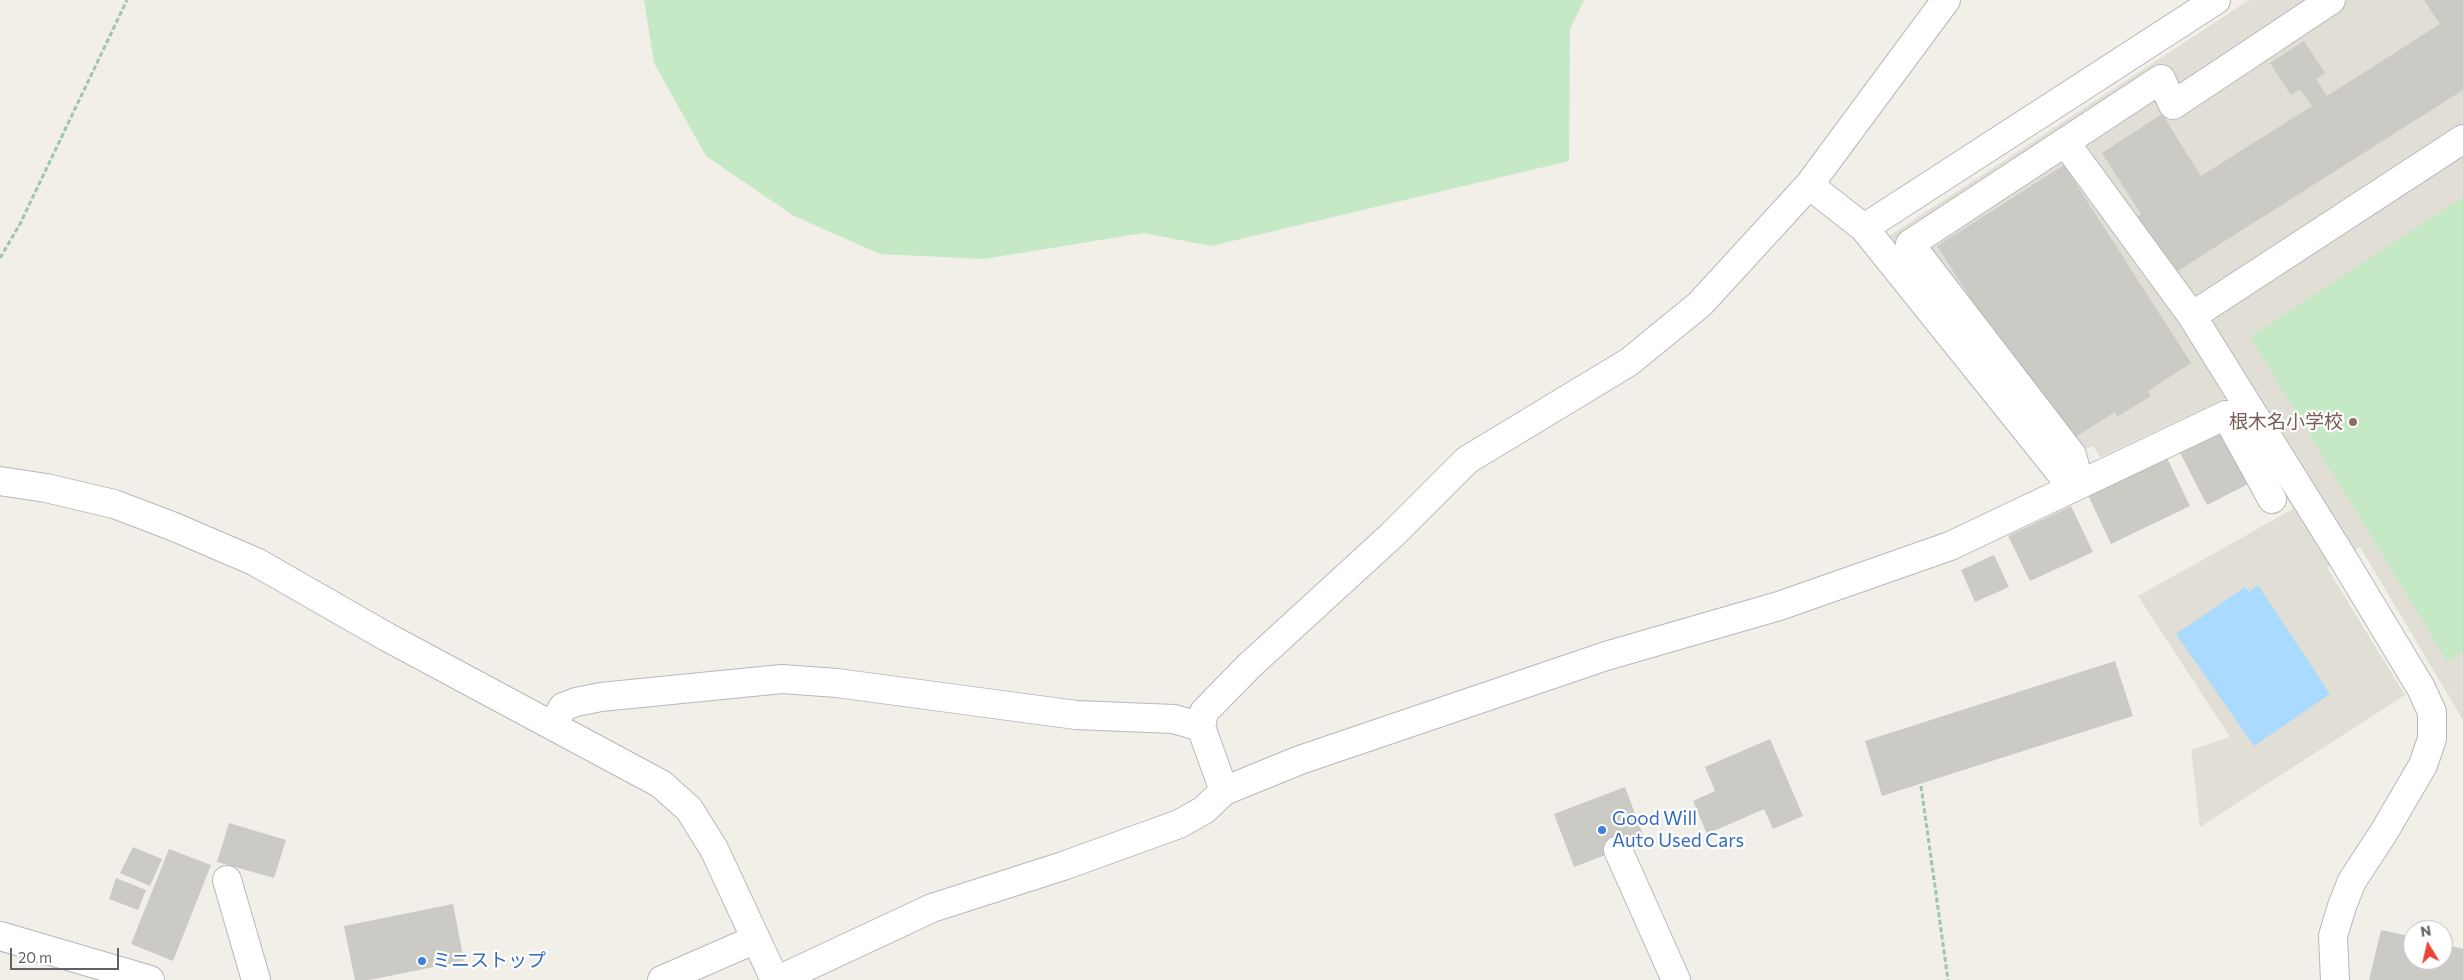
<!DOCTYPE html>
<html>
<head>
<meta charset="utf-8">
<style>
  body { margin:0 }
  #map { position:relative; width:2463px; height:980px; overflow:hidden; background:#f1efe8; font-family:Commissioner,sans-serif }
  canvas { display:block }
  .north { position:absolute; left:2403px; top:920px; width:50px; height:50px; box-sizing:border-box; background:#fff; border:1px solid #bfc1c3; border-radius:50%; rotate:351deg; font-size:14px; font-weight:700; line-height:20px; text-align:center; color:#5f6368 }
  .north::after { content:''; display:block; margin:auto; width:18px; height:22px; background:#ea4335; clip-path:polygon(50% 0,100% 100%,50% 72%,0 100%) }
  .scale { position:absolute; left:10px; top:948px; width:109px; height:22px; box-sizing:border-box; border:2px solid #5f6368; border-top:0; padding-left:6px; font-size:15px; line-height:18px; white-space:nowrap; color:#5f6368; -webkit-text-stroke:4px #fff; paint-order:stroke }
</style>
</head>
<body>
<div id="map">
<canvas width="2463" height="980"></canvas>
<div class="north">N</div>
<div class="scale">20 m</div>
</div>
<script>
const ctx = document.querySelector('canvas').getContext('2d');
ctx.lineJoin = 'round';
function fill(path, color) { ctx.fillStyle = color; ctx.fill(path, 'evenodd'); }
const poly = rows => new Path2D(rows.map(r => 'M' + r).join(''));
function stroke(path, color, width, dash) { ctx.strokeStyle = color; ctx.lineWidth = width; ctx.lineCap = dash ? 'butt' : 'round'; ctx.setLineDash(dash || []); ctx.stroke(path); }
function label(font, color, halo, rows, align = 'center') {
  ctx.font = font + ' Commissioner,"Noto Sans JP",sans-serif'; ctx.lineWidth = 4.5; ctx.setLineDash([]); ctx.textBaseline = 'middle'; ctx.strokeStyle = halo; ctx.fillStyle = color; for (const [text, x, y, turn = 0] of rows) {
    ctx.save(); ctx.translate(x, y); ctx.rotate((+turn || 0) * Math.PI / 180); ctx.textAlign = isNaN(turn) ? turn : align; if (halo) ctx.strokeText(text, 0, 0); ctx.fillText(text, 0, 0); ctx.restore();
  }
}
fill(poly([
  [2249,0,2463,0,2463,720,2360,547,2327,568,2405,695,2200,827,2191,750,2230,737,2138,596,2293,509,2229,397,2100,457,2093,446,2072,455,1886,238]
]), '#e1ded6');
fill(poly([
  [644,0,1584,0,1570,29,1569,161,1211,246,1144,233,983,259,880,254,794,216,706,156,654,63],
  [2463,197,2463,652,2447,661,2250,337]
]), '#c5e8c5');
fill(poly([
  [2258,585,2330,694,2254,746,2176,634,2245,587,2249,592]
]), '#aadaff');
fill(poly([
  [2424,0,2463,0,2463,90,2168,277,2132,221,2141,214,2102,153,2162,114,2201,176,2312,106,2300,89,2291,95,2270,63,2304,41,2325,73,2316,79,2327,96,2440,24],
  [2064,165,2191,363,2148,391,2151,396,2117,417,2115,412,2074,438,2058,413,2049,420,1937,246],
  [2223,426,2252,482,2207,505,2178,449],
  [2165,454,2190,506,2111,544,2086,491],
  [2071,506,2093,552,2030,581,2008,536],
  [1994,555,2009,587,1975,602,1961,570],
  [2115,661,2133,716,1882,796,1865,741],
  [1770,739,1803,816,1773,829,1764,809,1707,834,1693,801,1715,791,1705,767],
  [1625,787,1645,840,1574,867,1554,814],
  [229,823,286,840,274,878,217,862],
  [133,847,162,859,150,886,120,873],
  [169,849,211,865,173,961,131,944],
  [116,878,146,890,138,910,109,899],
  [453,904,464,961,369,980,355,980,344,926],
  [2381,930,2413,937,2413,960,2443,960,2443,944,2463,949,2463,980,2369,980]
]), '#cccac5');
const minor = poly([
  [2065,142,2192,316,2342,557,2421,688,2432,712,2432,739,2423,765,2384,832,2352,881,2342,906,2333,936,2335,980],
  [1809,185,1864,228,2060,472,2070,489],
  [1864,228,2216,0],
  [2192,316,2463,139],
  [0,481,46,488,114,504,172,526,256,562,387,637,661,784,689,809,714,849,775,980],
  [2070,489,2076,470,2072,455,1910,244,2161,79,2173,105,2331,0],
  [553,725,563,707,576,702,601,697,782,679,837,683,1076,715,1174,719,1201,727],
  [1224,791,1201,727,1204,712,1249,666,1392,535,1467,460,1629,362,1700,304,1809,185,1946,0],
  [1618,850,1676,980],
  [227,880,256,980],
  [0,936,150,980],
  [662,980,756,939],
  [778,980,932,908,1063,866,1179,824,1204,810,1224,791,1300,760,1606,656,1779,606,1950,546,2226,415,2272,499]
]);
stroke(minor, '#b5b8bc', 30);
stroke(poly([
  [0,258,20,224,127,0],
  [1921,786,1948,980]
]), '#9cc7a9', 3, [5, 2.5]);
stroke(minor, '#fff', 28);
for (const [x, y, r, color] of [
  [2353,422,5,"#8d6e63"],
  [1602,830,5,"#3f7fe0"],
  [422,961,5,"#3f7fe0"]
]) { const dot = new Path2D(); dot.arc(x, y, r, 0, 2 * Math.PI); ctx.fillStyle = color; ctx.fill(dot); stroke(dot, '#fff', 2); }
label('19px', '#785e54', '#fff', [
  ["根木名小学校",2343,422]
], 'right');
label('19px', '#366cbe', '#fff', [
  ["Good Will",1612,819],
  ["Auto Used Cars",1612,841],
  ["ミニストップ",432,961]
], 'left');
</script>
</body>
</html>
